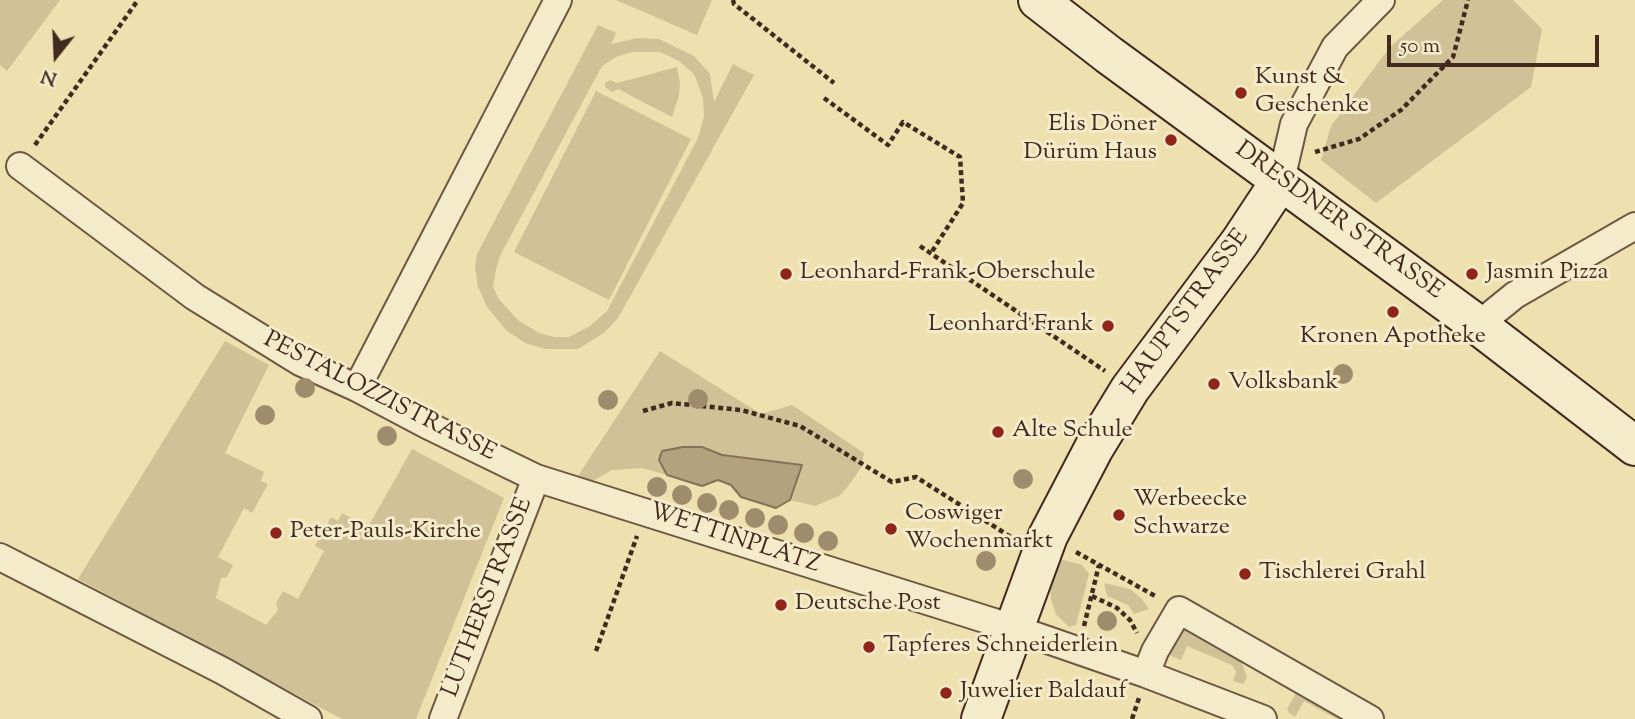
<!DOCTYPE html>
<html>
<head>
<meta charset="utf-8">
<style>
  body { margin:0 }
  #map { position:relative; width:1635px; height:719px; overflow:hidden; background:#eee0af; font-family:"Sorts Mill Goudy",serif }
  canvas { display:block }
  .north { position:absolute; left:21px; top:21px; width:70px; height:70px; -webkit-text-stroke:5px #f4ebcb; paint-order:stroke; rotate:198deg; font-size:19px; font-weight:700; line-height:28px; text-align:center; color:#422a1f }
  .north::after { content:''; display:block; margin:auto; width:24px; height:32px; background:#422a1f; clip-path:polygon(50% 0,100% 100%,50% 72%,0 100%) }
  .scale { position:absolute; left:1387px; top:35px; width:212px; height:32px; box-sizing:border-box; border:4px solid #422a1f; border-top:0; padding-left:9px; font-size:21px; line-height:24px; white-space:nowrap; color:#422a1f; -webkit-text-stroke:5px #f4ebcb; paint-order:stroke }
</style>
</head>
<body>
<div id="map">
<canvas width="1635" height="719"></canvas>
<div class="north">N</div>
<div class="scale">50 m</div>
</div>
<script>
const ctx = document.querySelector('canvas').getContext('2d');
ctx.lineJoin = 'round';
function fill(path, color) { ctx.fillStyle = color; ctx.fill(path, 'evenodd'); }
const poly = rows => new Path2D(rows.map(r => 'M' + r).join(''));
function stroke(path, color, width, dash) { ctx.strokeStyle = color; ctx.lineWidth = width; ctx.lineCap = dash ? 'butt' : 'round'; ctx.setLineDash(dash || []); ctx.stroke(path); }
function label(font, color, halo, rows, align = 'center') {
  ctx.font = font + ' "Sorts Mill Goudy",serif'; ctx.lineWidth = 6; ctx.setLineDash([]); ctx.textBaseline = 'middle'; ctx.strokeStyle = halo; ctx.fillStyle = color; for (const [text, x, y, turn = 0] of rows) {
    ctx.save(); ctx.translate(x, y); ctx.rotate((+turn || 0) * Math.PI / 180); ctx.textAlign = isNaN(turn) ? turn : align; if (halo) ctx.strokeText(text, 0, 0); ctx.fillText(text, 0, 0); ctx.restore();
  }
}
fill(poly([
  [0,0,60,0,7,71,0,65],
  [616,0,712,0,697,35],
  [1443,0,1513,0,1542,29,1531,87,1376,203,1321,160,1331,126,1390,47],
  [598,25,616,33,611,44,638,38,659,39,694,56,710,74,714,102,733,64,754,75,618,318,605,332,578,349,545,349,525,343,506,330,487,307,478,287,475,266,477,254],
  [632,52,660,52,679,61,694,74,703,98,704,116,698,138,607,311,590,326,569,337,554,337,539,333,518,320,498,298,493,286,496,269,501,254,602,66,616,57],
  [677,67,680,83,679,96,672,117,618,89,612,92,605,87,605,83,610,80,617,83],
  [596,91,691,139,609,300,514,252],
  [225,341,269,365,225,453,264,472,261,481,268,484,252,513,244,508,218,557,233,565,227,577,221,578,216,598,266,625,278,610,276,603,283,591,298,599,324,551,315,546,331,517,338,521,342,513,368,527,412,449,504,498,416,719,342,719,78,579],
  [660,351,761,414,792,405,864,453,861,468,846,489,839,496,815,506,790,500,801,465,722,455,702,447,659,460,667,475,642,468,612,470,593,481,584,493,570,488],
  [1060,559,1082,565,1089,574,1076,625,1069,627,1056,614,1051,599,1050,584],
  [1104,583,1130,589,1141,598,1149,609,1134,614,1128,605,1107,596],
  [1183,625,1239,656,1247,677,1243,684,1233,681,1236,672,1232,665,1187,646,1181,660,1171,656,1169,648],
  [1304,692,1354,719,1337,719,1304,701,1295,717,1289,713,1287,709,1296,693]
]), '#d1c197');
const water = poly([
  [683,447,702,447,722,455,802,465,790,500,776,508,741,497,731,485,718,480,702,486,667,475,659,460,662,451,683,447]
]);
fill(water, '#b4a27e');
stroke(water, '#867258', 2);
const street = poly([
  [20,166,195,297,300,362,357,388,427,425,536,478,1013,628,1146,674,1263,719],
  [1281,180,1294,124,1335,47,1381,0],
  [1478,325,1515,295,1635,226],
  [357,388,558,0],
  [0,557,223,671,308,719],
  [1146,674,1155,651,1179,610,1370,719],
  [443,719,536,478]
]);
const secondary = poly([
  [1038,0,1109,55,1478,325,1635,446],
  [981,719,1048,536,1094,448,1130,389,1240,242,1281,180]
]);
stroke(street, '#6d5843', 30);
stroke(secondary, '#422a1f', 42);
stroke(poly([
  [733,0,734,4,834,83],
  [824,98,888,145,903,122,960,157,963,203,931,253],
  [35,145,138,0],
  [1315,152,1359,139,1401,110,1453,57,1468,0],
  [920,246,1105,371],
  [643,411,672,403,741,410,800,426,892,482,916,477,1014,539],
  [1076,552,1157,597],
  [1092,596,1117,608,1130,620,1137,633],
  [1084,626,1099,565],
  [596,651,637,536],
  [1132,719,1139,698]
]), '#422a1f', 4.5, [5, 3.5]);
stroke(street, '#f4ebcb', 26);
stroke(secondary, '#f4ebcb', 38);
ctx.fillStyle = '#9f8c6d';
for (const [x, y] of [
  [1343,374],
  [305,388],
  [698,399],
  [608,400],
  [265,415],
  [387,436],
  [1023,479],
  [657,487],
  [682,495],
  [707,503],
  [729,510],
  [755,518],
  [778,525],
  [804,533],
  [828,541],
  [986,561],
  [1107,621]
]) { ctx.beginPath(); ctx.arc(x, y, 10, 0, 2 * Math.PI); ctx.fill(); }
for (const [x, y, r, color] of [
  [1241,93,7,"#8f2418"],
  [1171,140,7,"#8f2418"],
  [786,274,7,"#8f2418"],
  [1472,274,7,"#8f2418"],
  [1393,312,7,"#8f2418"],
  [1108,326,7,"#8f2418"],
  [1214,384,7,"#8f2418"],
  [998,432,7,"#8f2418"],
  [1119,515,7,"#8f2418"],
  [891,529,7,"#8f2418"],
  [276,533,7,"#8f2418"],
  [1245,574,7,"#8f2418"],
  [781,605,7,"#8f2418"],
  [869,647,7,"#8f2418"],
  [946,693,7,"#8f2418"]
]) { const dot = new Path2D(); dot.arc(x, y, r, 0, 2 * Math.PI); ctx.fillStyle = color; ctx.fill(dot); stroke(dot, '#f4ebcb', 2.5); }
label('24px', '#422a1f', '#f4ebcb', [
  ["Kunst &",1255,79],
  ["Geschenke",1255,107],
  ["Elis Döner",1157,126,"right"],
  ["Dürüm Haus",1157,154,"right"],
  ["Leonhard-Frank-Oberschule",800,274],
  ["Jasmin Pizza",1486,274],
  ["Leonhard Frank",1094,326,"right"],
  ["Kronen Apotheke",1393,338,"center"],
  ["Volksbank",1228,384],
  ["Alte Schule",1012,432],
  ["Werbeecke",1133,501],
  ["Schwarze",1133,529],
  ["Coswiger",905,515],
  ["Wochenmarkt",905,543],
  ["Peter-Pauls-Kirche",290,533],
  ["Tischlerei Grahl",1259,574],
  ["Deutsche Post",795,605],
  ["Tapferes Schneiderlein",883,647],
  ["Juwelier Baldauf",960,693]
], 'left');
label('24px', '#422a1f', '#f4ebcb', [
  ["DRESDNER STRASSE",1338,222,36],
  ["HAUPTSTRASSE",1187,313,-54],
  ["PESTALOZZISTRASSE",379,398,27],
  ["WETTINPLATZ",734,540,18],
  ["LUTHERSTRASSE",489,598,-69]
]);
</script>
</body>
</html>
